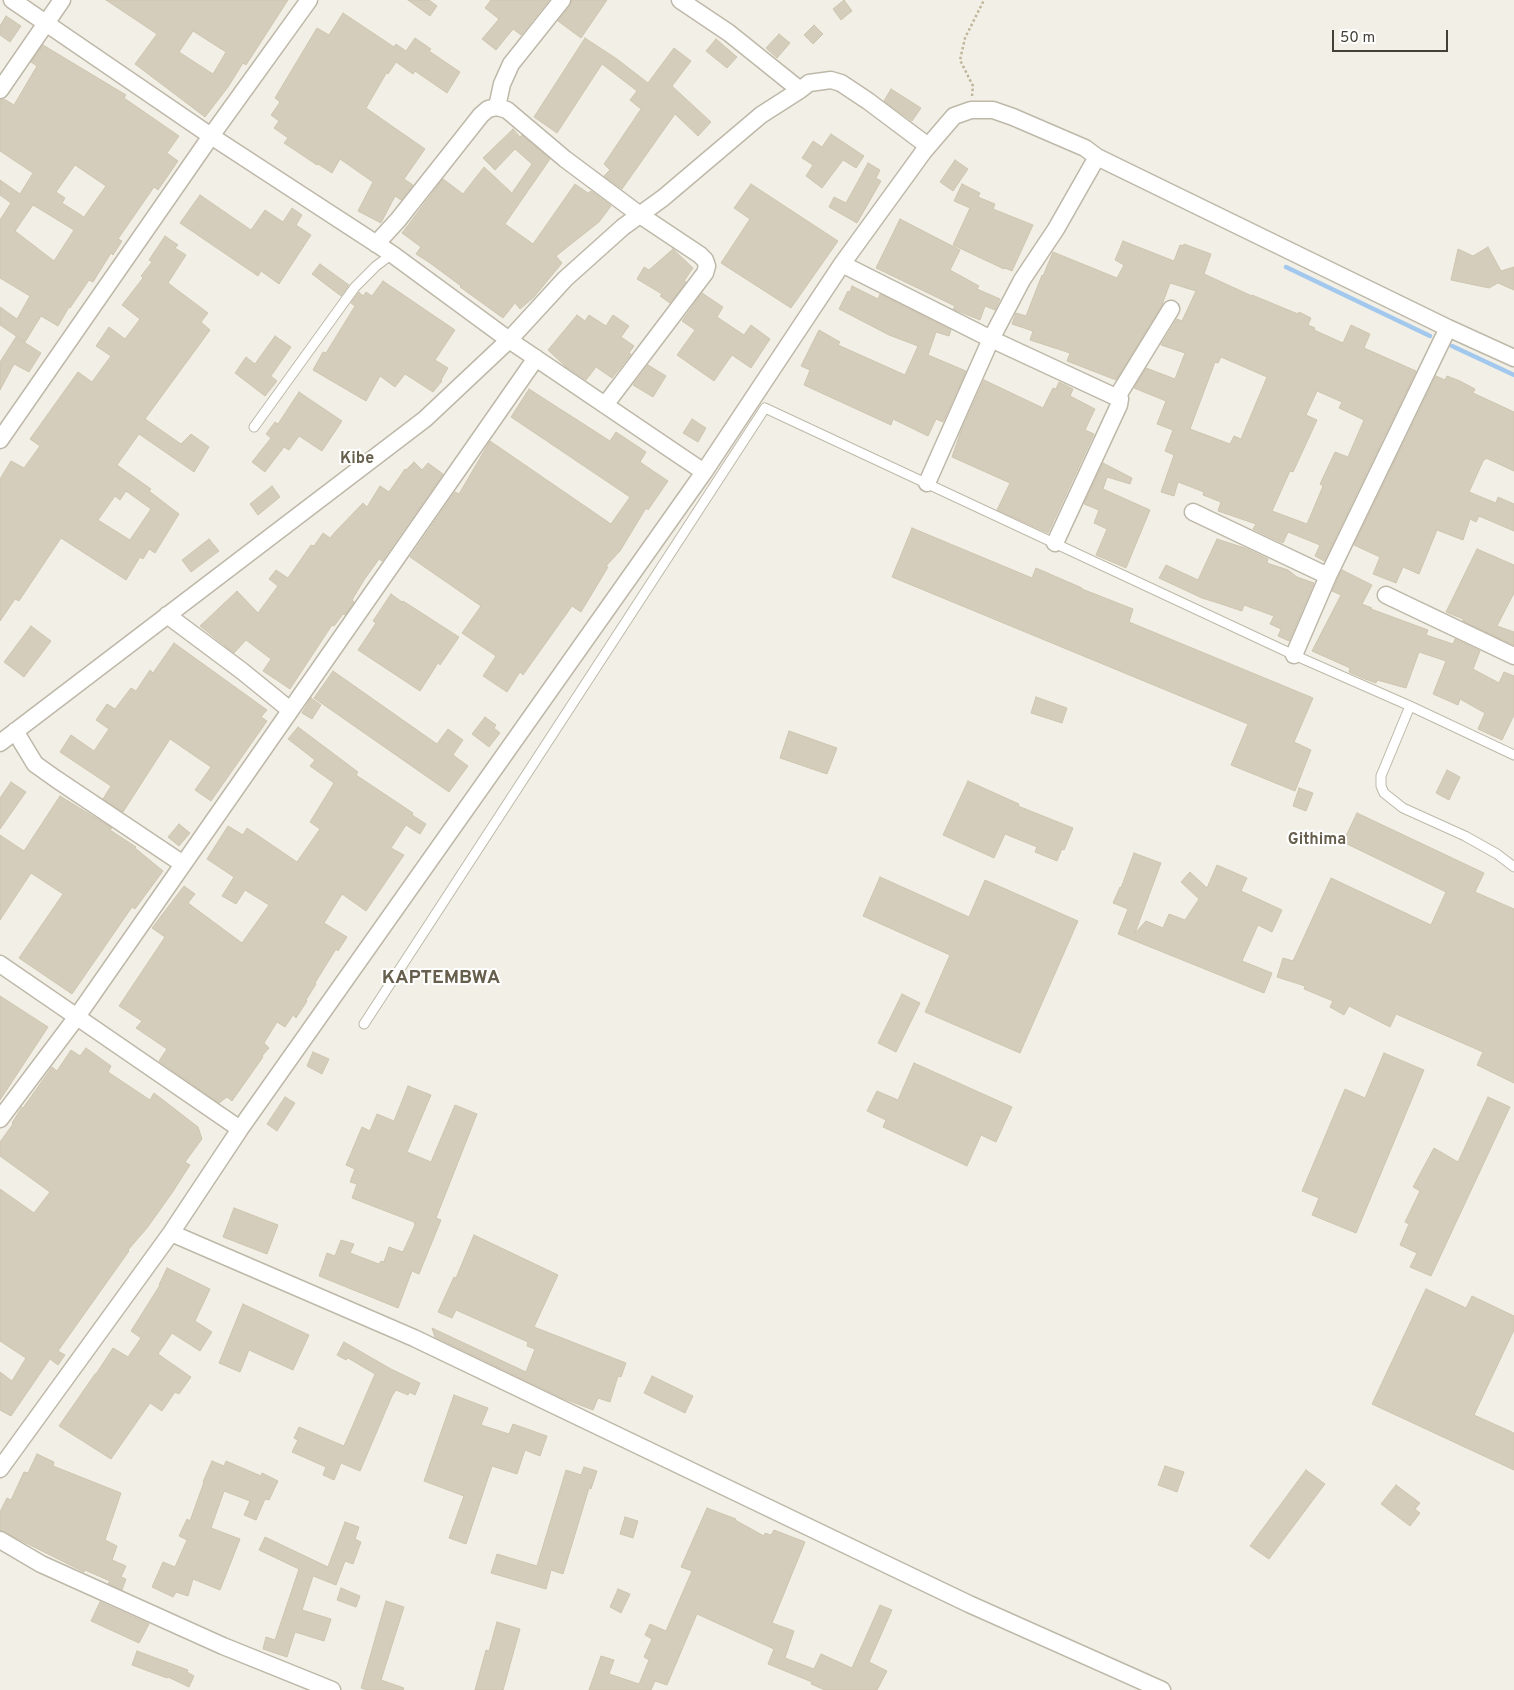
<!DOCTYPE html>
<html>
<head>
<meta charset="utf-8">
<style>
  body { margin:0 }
  #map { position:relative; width:1514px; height:1690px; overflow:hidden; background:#f2f0e6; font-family:Overpass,sans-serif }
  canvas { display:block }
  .scale { position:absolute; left:1332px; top:30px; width:116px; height:22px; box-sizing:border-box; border:2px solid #454035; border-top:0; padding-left:6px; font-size:15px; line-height:18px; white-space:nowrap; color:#454035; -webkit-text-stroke:4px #fff; paint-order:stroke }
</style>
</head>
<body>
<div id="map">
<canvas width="1514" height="1690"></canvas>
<div class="scale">50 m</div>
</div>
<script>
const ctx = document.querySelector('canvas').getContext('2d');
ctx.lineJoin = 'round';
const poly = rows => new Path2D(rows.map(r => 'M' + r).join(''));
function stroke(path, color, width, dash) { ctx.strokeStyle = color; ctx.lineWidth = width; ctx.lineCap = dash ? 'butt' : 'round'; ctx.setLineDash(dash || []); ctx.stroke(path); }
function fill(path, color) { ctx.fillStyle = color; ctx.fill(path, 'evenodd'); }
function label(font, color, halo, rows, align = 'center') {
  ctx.font = font + ' Overpass,sans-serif'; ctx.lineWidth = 4; ctx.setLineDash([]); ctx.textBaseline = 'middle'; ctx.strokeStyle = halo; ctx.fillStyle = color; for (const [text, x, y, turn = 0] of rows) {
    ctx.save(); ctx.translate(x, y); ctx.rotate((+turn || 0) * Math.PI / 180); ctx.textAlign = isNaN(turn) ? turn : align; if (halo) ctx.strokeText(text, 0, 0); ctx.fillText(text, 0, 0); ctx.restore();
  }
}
stroke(poly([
  [1286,267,1430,336],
  [1452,346,1514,375]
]), '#a3c8ee', 4.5);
const building = poly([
  [106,0,288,0,246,65,243,63,228,87,205,117,135,64,157,34,106,0],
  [193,31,226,52,213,74,179,52,193,31],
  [408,0,429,0,437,6,430,16,408,0],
  [491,0,549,0,521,35,513,29,496,50,482,39,499,19,485,8,491,0],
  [572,0,607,0,581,38,558,21,570,6,572,0],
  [844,0,852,11,841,20,833,9,844,0],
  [343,13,394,47,396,44,406,51,415,38,431,49,429,51,460,72,447,93,415,71,413,74,396,62,388,74,387,72,366,108,425,149,404,179,413,185,401,200,395,196,381,223,358,211,373,182,340,159,332,173,318,164,317,165,284,143,288,138,274,128,279,121,271,115,280,102,275,98,317,28,329,35,343,13],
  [6,16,21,26,10,42,0,35,0,26,6,16],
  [814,25,823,34,813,44,804,35,814,25],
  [779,34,790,43,777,58,766,48,779,34],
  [585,38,617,59,648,83,674,48,691,61,672,86,711,122,698,136,675,114,622,189,604,176,610,170,604,164,641,109,630,100,637,91,602,64,557,133,534,117,585,38],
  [716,39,737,57,727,68,706,51,716,39],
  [43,45,126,95,124,98,179,136,167,153,178,161,158,190,154,187,118,239,122,241,113,255,111,253,93,282,89,280,70,308,69,307,58,326,41,316,25,342,0,325,0,307,17,319,30,296,0,278,0,220,11,203,0,195,0,180,20,194,33,173,0,151,0,100,4,99,14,105,37,66,31,62,43,45],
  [75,165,106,186,84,217,62,203,65,198,56,192,75,165],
  [33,205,74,230,54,261,15,231,33,205],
  [891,89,921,108,912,121,884,101,891,89],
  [513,129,520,137,522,135,550,159,505,224,533,244,575,184,588,193,591,191,611,206,599,222,556,256,562,263,534,297,520,309,515,303,503,318,460,287,461,286,430,263,416,254,421,247,402,233,443,179,463,194,484,167,512,193,532,164,515,149,495,170,483,158,513,129],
  [831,134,864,156,856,168,843,160,822,188,806,176,813,165,802,158,813,141,822,147,831,134],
  [955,160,968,169,953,191,940,182,955,160],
  [868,163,880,170,876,178,881,181,857,223,829,207,834,197,846,203,868,163],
  [751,184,838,241,791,308,721,263,750,219,734,208,751,184],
  [962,184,980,193,978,197,995,204,993,209,1033,225,1012,271,1005,268,1004,269,953,245,970,208,954,201,962,184],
  [200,195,251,230,265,210,283,222,292,208,302,215,296,225,311,235,279,284,261,271,258,276,180,223,200,195],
  [900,219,960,250,950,270,979,286,977,289,1000,299,995,310,985,306,980,320,953,309,955,306,876,268,900,219],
  [165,236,178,245,175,248,186,255,168,283,208,313,201,322,210,330,145,419,181,444,191,434,209,447,194,472,139,434,117,465,151,489,149,491,179,514,155,553,149,549,143,559,140,557,126,580,61,538,19,601,15,599,0,621,0,479,11,461,24,468,40,446,30,439,78,372,92,382,111,356,96,346,109,327,125,339,140,319,122,305,143,278,141,276,152,262,149,260,165,236],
  [126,491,151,509,130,540,98,520,115,496,120,500,126,491],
  [1123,241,1174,261,1180,245,1183,246,1184,244,1211,254,1204,274,1252,296,1252,295,1298,314,1299,312,1311,318,1308,325,1315,328,1314,330,1343,343,1351,325,1370,334,1364,348,1416,371,1324,561,1315,556,1320,545,1288,532,1283,543,1276,540,1253,529,1256,524,1218,511,1221,502,1203,495,1204,492,1178,482,1174,496,1161,492,1174,455,1165,451,1173,430,1157,424,1166,401,1134,388,1146,368,1175,379,1185,353,1161,345,1177,319,1182,321,1196,291,1170,283,1162,305,1116,380,1067,361,1070,353,1030,340,1033,331,1012,324,1016,313,1026,316,1042,275,1043,276,1053,252,1117,278,1124,265,1115,260,1123,241],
  [1221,357,1267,377,1241,439,1234,436,1230,444,1190,429,1215,362,1218,363,1221,357],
  [1317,391,1342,402,1339,408,1364,420,1348,457,1335,452,1320,484,1323,486,1307,524,1272,511,1290,471,1293,472,1317,420,1306,415,1317,391],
  [1488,247,1501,271,1514,267,1514,290,1498,283,1489,288,1451,280,1458,249,1473,256,1488,247],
  [673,249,693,268,684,281,686,282,670,303,660,296,662,294,637,279,644,267,649,270,673,249],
  [320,264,349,285,341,296,312,274,320,264],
  [383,281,455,330,435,360,448,368,441,380,442,381,433,392,405,374,395,387,380,376,366,401,313,370,323,352,326,353,355,306,351,303,359,292,363,296,366,292,372,296,383,281],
  [852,286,878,299,880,294,951,330,949,336,936,332,928,355,966,371,943,422,936,419,928,436,893,419,891,425,804,385,810,370,801,366,819,330,840,342,838,345,905,375,918,346,889,335,839,309,848,291,850,292,852,286],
  [702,293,723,307,717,317,744,335,751,325,770,339,751,368,732,355,714,381,677,355,695,330,682,321,702,293],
  [577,315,585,321,589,315,606,326,613,315,629,326,621,337,634,346,629,353,631,354,612,378,596,367,586,380,565,366,548,350,577,315],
  [275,336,291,347,271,376,277,381,265,396,235,373,246,357,255,364,275,336],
  [16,337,41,353,29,372,14,364,0,390,0,362,16,337],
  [648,365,666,376,653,397,633,385,648,365],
  [1436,376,1445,380,1447,376,1460,381,1475,389,1473,393,1514,412,1514,471,1486,458,1485,460,1484,459,1469,492,1496,503,1498,497,1514,504,1514,531,1479,516,1476,522,1470,519,1463,540,1437,530,1419,574,1403,567,1396,583,1373,574,1380,557,1354,545,1436,376],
  [984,380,1043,408,1053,388,1056,389,1059,382,1073,389,1070,396,1095,409,1085,430,1094,434,1048,533,997,510,1010,483,952,457,961,431,984,380],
  [529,389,610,441,616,432,646,452,640,462,668,481,648,510,646,508,620,551,606,566,608,567,581,612,572,606,523,675,520,672,507,692,483,676,496,656,462,633,481,606,410,557,455,492,459,494,490,441,611,524,630,497,511,417,529,389],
  [299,392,342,421,322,451,299,436,289,450,284,447,265,472,252,462,271,438,266,434,275,422,278,424,299,392],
  [692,419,706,428,698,442,683,433,692,419],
  [414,462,422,470,428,463,443,474,382,561,379,559,364,580,352,600,354,602,345,615,343,614,334,626,332,625,290,689,263,671,271,659,246,640,234,653,200,626,237,591,258,613,278,586,269,579,276,570,288,578,311,545,314,546,323,533,330,538,336,531,363,503,367,507,380,486,389,492,405,469,406,470,414,462],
  [1103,463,1132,478,1130,484,1107,477,1103,489,1150,510,1126,568,1096,555,1107,529,1094,523,1099,510,1084,504,1103,463],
  [272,486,280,497,258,515,250,504,272,486],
  [912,528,1032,578,1036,568,1082,588,1082,589,1133,609,1129,622,1313,698,1294,742,1311,750,1295,791,1231,765,1248,724,892,577,912,528],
  [209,539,219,551,191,572,182,560,209,539],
  [1217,539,1245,548,1268,559,1267,563,1288,570,1297,577,1314,583,1289,641,1278,636,1281,629,1270,624,1274,616,1244,605,1242,611,1218,603,1202,598,1159,578,1166,565,1198,580,1217,539],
  [1477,549,1514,565,1514,593,1497,626,1514,632,1514,645,1463,621,1463,619,1446,612,1477,549],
  [1342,570,1372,585,1362,604,1372,608,1371,609,1428,630,1426,635,1453,644,1455,639,1480,651,1473,669,1499,683,1504,672,1514,676,1514,715,1502,740,1478,729,1485,713,1460,699,1458,705,1433,694,1446,661,1419,652,1406,688,1377,680,1376,683,1365,679,1349,672,1350,668,1312,651,1341,595,1332,591,1342,570],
  [391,594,402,602,403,601,459,637,440,665,438,663,420,691,358,650,376,623,373,621,391,594],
  [31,626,51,641,24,677,4,662,31,626],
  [174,643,267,710,261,717,267,721,211,801,195,790,211,767,170,739,123,812,103,799,111,786,60,752,71,735,94,751,109,729,96,720,107,704,115,709,131,688,136,691,150,670,153,673,174,643],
  [333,671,437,744,448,729,463,740,453,755,468,766,449,792,314,698,333,671],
  [1036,697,1067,708,1062,723,1031,713,1036,697],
  [311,698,321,705,312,719,302,713,311,698],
  [485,717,496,725,494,728,500,733,489,747,472,734,485,717],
  [298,727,358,772,356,775,413,813,412,815,426,824,420,834,406,825,391,848,404,855,366,911,342,894,324,923,347,937,338,951,336,949,315,983,316,984,306,1000,307,1001,296,1018,293,1015,285,1027,277,1022,264,1043,269,1048,262,1056,263,1057,232,1101,227,1097,219,1103,159,1061,167,1049,136,1028,142,1021,119,1006,165,937,152,928,184,886,195,894,188,903,242,943,269,905,245,890,236,904,222,896,234,877,207,859,228,826,243,835,247,828,297,862,320,829,310,822,334,783,310,766,315,760,288,739,298,727],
  [789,731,837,748,827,774,780,758,789,731],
  [1447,770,1460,777,1449,800,1436,793,1447,770],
  [968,781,1019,804,1018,806,1073,828,1064,850,1062,849,1057,861,1035,852,1037,847,1005,834,994,858,943,835,968,781],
  [11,782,26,792,0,829,0,798,11,782],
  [1299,788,1313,793,1306,811,1293,806,1299,788],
  [60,796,112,828,110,830,136,847,135,848,163,871,135,909,132,907,72,994,19,958,63,894,31,873,0,920,0,835,24,851,60,796],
  [1357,813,1484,873,1475,892,1514,909,1514,1083,1477,1065,1483,1052,1396,1014,1390,1027,1349,1006,1344,1015,1330,1007,1333,1001,1304,989,1305,986,1277,977,1283,958,1293,961,1331,878,1431,925,1446,892,1343,842,1357,813],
  [179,824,190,833,179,846,168,837,179,824],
  [1134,853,1161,863,1135,933,1146,921,1163,928,1169,914,1185,920,1199,899,1181,882,1190,872,1207,888,1217,865,1247,878,1241,891,1282,910,1272,932,1258,925,1242,961,1272,973,1264,993,1118,934,1128,909,1113,903,1120,887,1121,888,1134,853],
  [880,877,969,917,985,880,1078,921,1020,1053,925,1012,950,955,863,916,880,877],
  [902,994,920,1003,896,1052,878,1043,902,994],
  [0,996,48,1027,0,1100,0,996],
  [86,1048,111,1066,108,1072,150,1100,154,1093,198,1127,202,1139,185,1162,190,1165,172,1193,147,1228,128,1250,129,1251,58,1351,65,1355,58,1365,50,1359,11,1416,0,1410,0,1372,12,1381,26,1358,0,1341,0,1189,34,1213,50,1192,0,1156,0,1142,13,1124,12,1123,22,1107,23,1108,52,1067,57,1071,71,1050,80,1056,86,1048],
  [313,1052,329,1059,322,1074,307,1066,313,1052],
  [1384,1053,1424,1070,1356,1233,1312,1215,1319,1198,1302,1191,1345,1089,1365,1098,1384,1053],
  [914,1063,1012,1107,996,1142,981,1135,967,1166,883,1127,886,1120,867,1111,877,1091,898,1100,914,1063],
  [408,1086,431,1095,407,1152,431,1162,455,1105,477,1114,436,1218,441,1220,419,1274,412,1271,398,1308,319,1276,327,1253,335,1256,341,1240,354,1244,350,1253,379,1264,381,1261,384,1262,389,1247,403,1252,415,1225,414,1222,352,1198,357,1184,350,1182,355,1169,346,1165,362,1127,370,1131,377,1114,394,1121,408,1086],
  [285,1097,295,1103,277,1131,267,1124,285,1097],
  [1488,1097,1510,1107,1431,1276,1410,1267,1417,1253,1400,1245,1409,1224,1405,1222,1420,1191,1413,1187,1434,1148,1458,1162,1488,1097],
  [234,1208,278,1225,267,1254,223,1237,234,1208],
  [474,1235,558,1275,534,1327,626,1363,621,1377,618,1376,610,1402,598,1398,593,1410,562,1398,435,1337,432,1328,526,1372,535,1349,527,1346,528,1342,456,1310,452,1318,438,1312,454,1277,456,1278,474,1235],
  [167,1268,210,1289,195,1321,212,1332,200,1351,172,1333,158,1354,191,1377,179,1394,175,1392,162,1411,150,1403,111,1459,59,1426,95,1374,96,1374,113,1348,128,1357,141,1338,131,1331,160,1285,159,1285,167,1268],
  [1426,1289,1466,1308,1472,1296,1514,1316,1514,1330,1474,1415,1514,1433,1514,1470,1372,1404,1426,1289],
  [243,1304,309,1335,293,1370,249,1350,240,1372,219,1363,243,1304],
  [344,1342,391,1369,420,1383,415,1395,409,1392,408,1395,396,1390,392,1396,360,1471,341,1463,334,1480,323,1475,326,1467,292,1452,298,1440,294,1438,299,1427,344,1446,375,1374,348,1358,346,1360,337,1355,344,1342],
  [652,1376,693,1396,685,1413,644,1393,652,1376],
  [454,1395,488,1408,481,1425,509,1434,513,1424,547,1436,540,1456,525,1450,517,1474,492,1466,466,1544,449,1538,464,1496,424,1481,454,1395],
  [37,1454,54,1462,53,1466,121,1493,105,1540,117,1546,112,1560,126,1566,121,1577,126,1579,122,1590,108,1583,110,1581,85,1570,84,1572,0,1530,0,1512,7,1498,11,1500,24,1472,28,1473,37,1454],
  [212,1461,224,1466,226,1461,261,1476,262,1473,278,1481,269,1500,265,1499,256,1520,244,1515,250,1501,224,1491,211,1528,240,1539,220,1590,193,1579,188,1596,176,1592,173,1597,152,1587,163,1562,175,1567,187,1540,179,1536,187,1519,190,1521,204,1482,203,1482,212,1461],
  [1165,1466,1184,1472,1177,1492,1158,1485,1165,1466],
  [584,1467,597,1471,591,1489,589,1488,563,1574,551,1570,546,1589,491,1573,497,1554,537,1566,566,1470,581,1475,584,1467],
  [1306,1470,1325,1484,1269,1559,1250,1546,1306,1470],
  [1396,1485,1420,1503,1415,1509,1420,1513,1410,1526,1381,1504,1396,1485],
  [707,1508,736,1519,735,1520,764,1536,765,1533,771,1535,774,1530,805,1542,772,1623,794,1631,785,1658,814,1669,821,1654,852,1668,880,1605,892,1610,869,1662,887,1671,877,1690,825,1690,811,1684,812,1682,768,1664,774,1649,697,1614,667,1685,655,1681,651,1690,589,1690,601,1656,614,1660,609,1674,639,1684,649,1660,644,1657,652,1639,645,1635,650,1624,666,1631,692,1571,681,1567,707,1508],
  [625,1517,638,1521,633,1538,620,1534,625,1517],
  [345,1522,359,1527,355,1539,361,1542,353,1564,345,1561,336,1585,313,1576,302,1610,331,1619,324,1641,295,1632,287,1657,263,1649,266,1637,275,1640,299,1569,259,1550,265,1537,328,1567,345,1522],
  [341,1588,360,1596,356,1607,337,1600,341,1588],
  [618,1589,630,1594,621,1613,610,1607,618,1589],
  [386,1601,404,1607,381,1680,404,1688,403,1690,368,1690,361,1688,386,1601],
  [100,1602,149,1624,139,1643,91,1621,100,1602],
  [497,1622,520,1629,503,1690,475,1690,486,1650,489,1651,497,1622],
  [137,1651,188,1670,187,1672,194,1676,189,1687,168,1677,167,1678,132,1665,137,1651]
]);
fill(building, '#d4cdbc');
stroke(building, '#cec5af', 1);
const lane = poly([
  [254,427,355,287,376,266,392,254],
  [1410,706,1381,776,1381,786,1384,793,1403,808,1465,836,1497,854,1514,867],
  [364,1024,765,408,1294,655,1410,706,1514,755]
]);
const street = poly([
  [12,0,211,136,392,254,509,340,704,472],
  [680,0,729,33,800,90],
  [0,90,62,0],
  [497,107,502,84,511,64,562,0],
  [376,244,398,220,481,115,488,109,497,107,507,110,565,159,640,215,700,255,705,260,707,266,705,273,605,405],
  [842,264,991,339,1120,399,1119,405,1055,543],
  [1117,397,1171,309],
  [0,440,211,136,309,0],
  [927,483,991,339,1022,280,1056,229,1097,157],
  [1193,512,1328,576],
  [1386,595,1514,656],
  [167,615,242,671,290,710],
  [1294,655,1328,576,1448,328],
  [15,731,35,764,56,779,183,864],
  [0,743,425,419,509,340,565,279,623,227,663,198,761,115,800,90,809,83,831,80,841,83,868,101,928,146],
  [0,964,240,1129],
  [0,1119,76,1018,536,358],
  [171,1233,414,1338,969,1604,1162,1690],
  [0,1469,171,1233,240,1129,704,472,842,264,924,151,954,116,971,110,993,110,1013,117,1085,148,1097,157,1448,328,1514,358],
  [0,1540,41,1564,223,1646,332,1690]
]);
stroke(lane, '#beb8a9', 11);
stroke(street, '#beb8a9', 19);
stroke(poly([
  [972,96,973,86,960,60,965,38,984,0]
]), '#bfb69a', 2.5, [2.5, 2.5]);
stroke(lane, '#fff', 9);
stroke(street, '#fff', 16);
label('bold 16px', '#675f4d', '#fff', [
  ["Kibe",357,460],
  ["Githima",1317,841]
]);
label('bold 19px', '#675f4d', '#fff', [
  ["KAPTEMBWA",441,979]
]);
</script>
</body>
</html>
